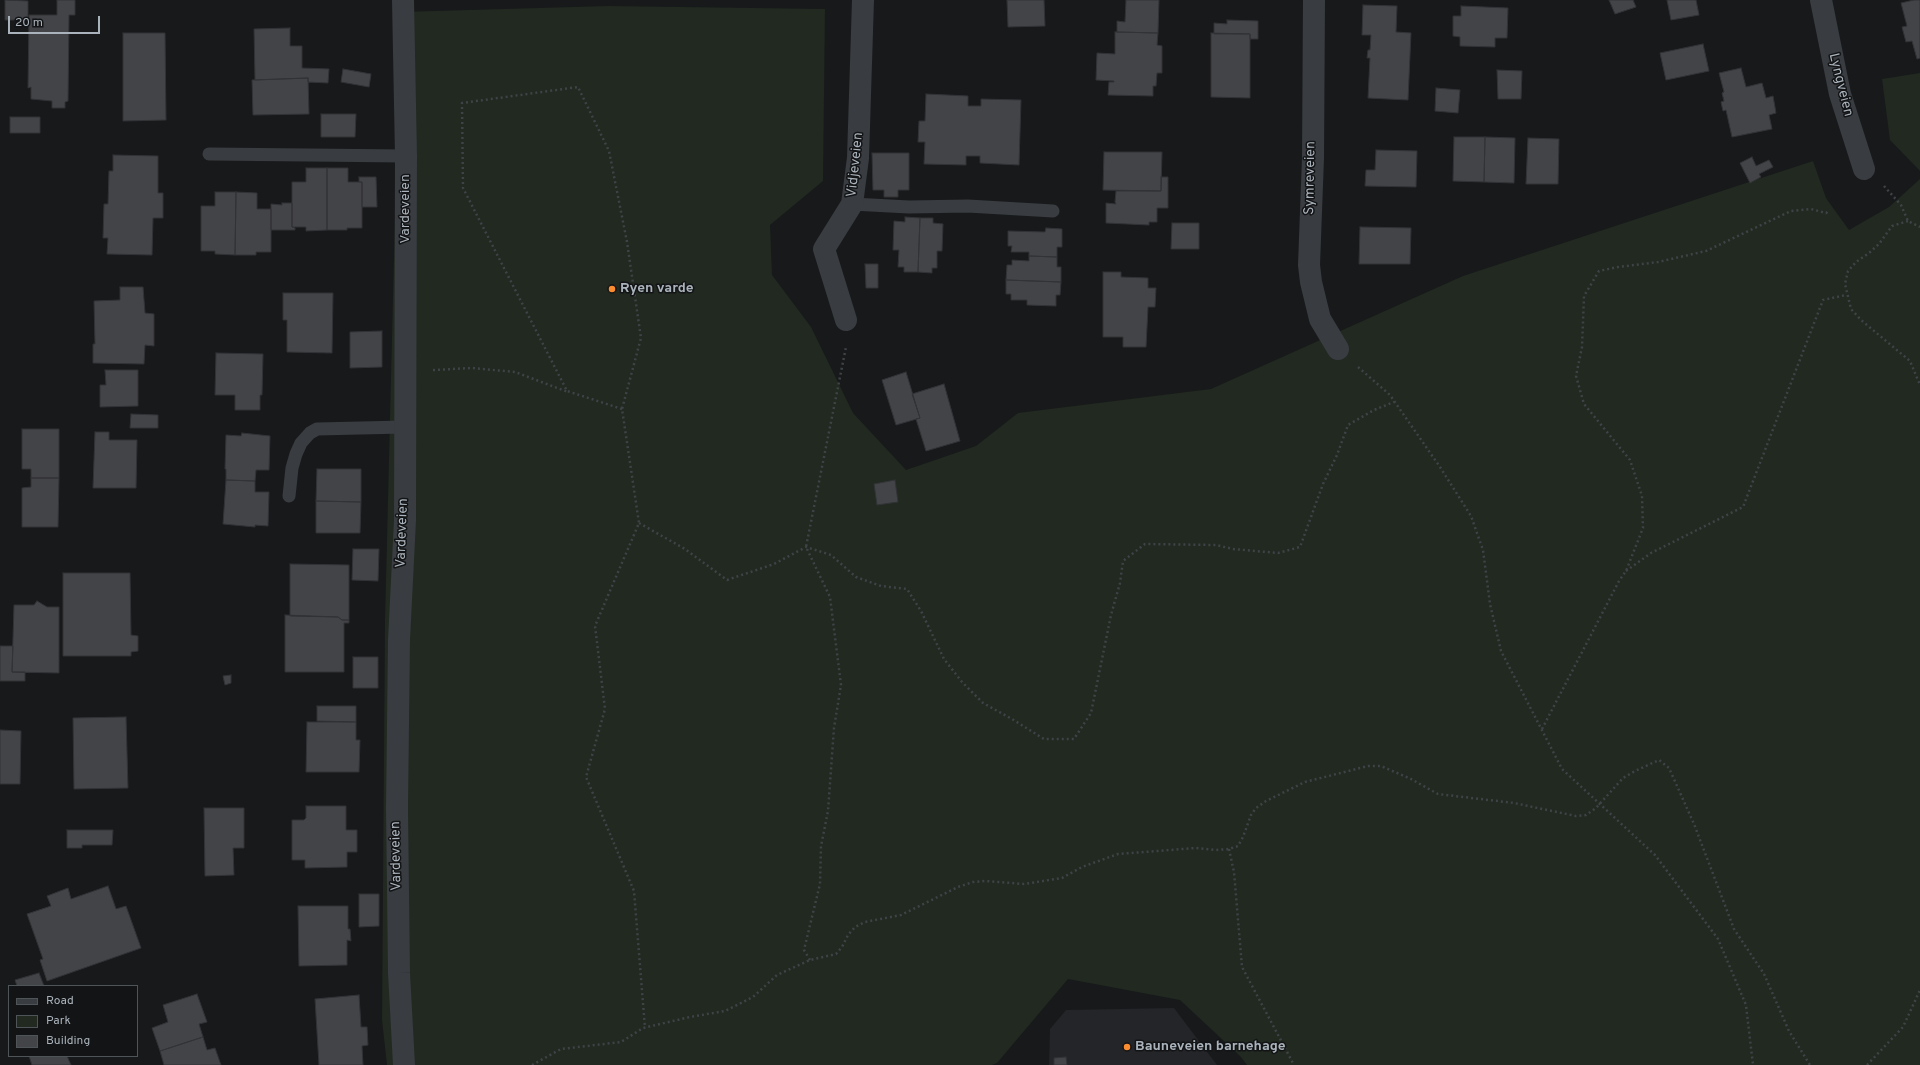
<!DOCTYPE html>
<html>
<head>
<meta charset="utf-8">
<style>
  body { margin:0 }
  #map { position:relative; width:1920px; height:1065px; overflow:hidden; background:#18191b; font-family:Overpass,sans-serif }
  canvas { display:block }
  .legend { position:absolute; left:8px; top:985px; width:130px; height:72px; box-sizing:border-box; background:#131416; border:1px solid #4f5458; margin:0; padding:5px 7px; list-style:none; font-size:12px; color:#aab3bb }
  .legend li { display:flex; align-items:center; gap:8px; height:20px }
  .legend b { width:20px; border:1px solid #4f5458 }
  .scale { position:absolute; left:8px; top:16px; width:92px; height:18px; box-sizing:border-box; border:2px solid #aab3bb; border-top:0; padding-left:5px; font-size:12px; line-height:14px; white-space:nowrap; color:#aab3bb; -webkit-text-stroke:3px #131416; paint-order:stroke }
</style>
</head>
<body>
<div id="map">
<canvas width="1920" height="1065"></canvas>
<ul class="legend">
<li><b style="height:5px;background:#393c40"></b>Road</li>
<li><b style="height:11px;background:#212920"></b>Park</li>
<li><b style="height:11px;background:#424448"></b>Building</li>
</ul>
<div class="scale">20 m</div>
</div>
<script>
const ctx = document.querySelector('canvas').getContext('2d');
ctx.lineJoin = 'round';
function fill(path, color) { ctx.fillStyle = color; ctx.fill(path, 'evenodd'); }
const poly = rows => new Path2D(rows.map(r => 'M' + r).join(''));
function trace(path, color, width, dash) { ctx.strokeStyle = color; ctx.lineWidth = width; ctx.lineCap = dash ? 'butt' : 'round'; ctx.setLineDash(dash || []); ctx.stroke(path); }
function write(font, color, halo, rows, align = 'center') {
  ctx.font = font + ' Overpass,sans-serif'; ctx.lineWidth = 3; ctx.setLineDash([]); ctx.textBaseline = 'middle'; ctx.strokeStyle = halo; ctx.fillStyle = color; for (const [text, x, y, turn = 0] of rows) {
    ctx.save(); ctx.translate(x, y); ctx.rotate((+turn || 0) * Math.PI / 180); ctx.textAlign = isNaN(turn) ? turn : align; if (halo) ctx.strokeText(text, 0, 0); ctx.fillText(text, 0, 0); ctx.restore();
  }
}
const built = poly([
  [1174,1008,1217,1065,1049,1065,1050,1029,1066,1010]
]);
const green = poly([
  [608,6,825,9,823,181,770,225,772,275,811,327,853,413,906,470,976,446,1018,413,1211,389,1463,276,1813,161,1826,198,1849,230,1889,207,1920,179,1920,1065,1247,1065,1240,1056,1180,1000,1068,979,997,1063,992,1065,387,1065,382,1020,385,621,400,12],
  [1920,73,1920,171,1890,140,1882,79]
]);
const building = poly([
  [5,0,28,1,28,20,5,20,5,0],
  [57,0,75,0,75,15,69,15,68,101,65,102,65,108,52,108,52,101,31,99,31,87,28,88,29,15,57,15,57,0],
  [1007,0,1044,0,1045,26,1008,27,1007,0],
  [1126,0,1159,0,1158,33,1117,32,1117,21,1125,22,1126,0],
  [1609,0,1633,0,1636,7,1615,14,1609,0],
  [1667,0,1696,0,1699,15,1671,20,1667,0],
  [1914,0,1920,0,1920,58,1917,59,1912,41,1906,42,1902,27,1907,26,1901,3,1914,0],
  [1363,5,1397,6,1396,32,1411,33,1408,100,1368,98,1370,58,1367,58,1368,50,1370,50,1371,35,1362,35,1363,5],
  [1461,6,1508,8,1507,38,1495,38,1495,47,1460,46,1460,37,1453,36,1453,16,1461,16,1461,6],
  [1227,20,1258,21,1258,39,1250,39,1250,34,1214,34,1214,23,1227,24,1227,20],
  [290,28,290,46,302,46,302,68,329,69,328,83,308,82,308,78,255,80,254,29,290,28],
  [1115,32,1158,33,1157,45,1162,46,1162,73,1157,73,1156,86,1153,86,1153,96,1108,95,1109,82,1114,82,1114,81,1096,80,1097,53,1115,54,1115,32],
  [123,33,165,33,166,120,123,121,123,33],
  [1211,33,1250,34,1250,98,1211,97,1211,33],
  [1703,44,1709,71,1666,80,1660,53,1703,44],
  [1741,68,1746,87,1762,83,1766,98,1773,96,1776,113,1769,115,1772,129,1732,137,1726,110,1723,111,1721,102,1724,101,1722,93,1724,92,1719,73,1741,68],
  [343,69,371,74,369,87,341,82,343,69],
  [1497,70,1522,71,1521,99,1498,99,1497,70],
  [308,78,309,114,253,115,252,80,308,78],
  [1436,88,1460,90,1458,113,1435,111,1436,88],
  [926,94,968,96,968,106,981,106,981,99,1021,100,1019,165,980,163,980,156,966,156,966,165,924,164,925,142,918,142,919,121,925,121,926,94],
  [321,114,356,114,355,137,321,137,321,114],
  [10,117,40,117,40,133,10,133,10,117],
  [1454,137,1485,137,1484,182,1453,181,1454,137],
  [1485,137,1515,138,1514,183,1484,182,1485,137],
  [1528,138,1559,139,1558,184,1526,184,1528,138],
  [1376,150,1417,151,1416,187,1365,186,1366,170,1375,170,1376,150],
  [1104,152,1162,152,1161,191,1103,190,1104,152],
  [872,153,909,153,909,190,898,190,898,197,884,197,884,190,873,190,872,153],
  [113,155,158,156,158,193,163,193,163,218,153,218,152,255,107,254,108,238,103,238,104,204,108,204,109,171,113,171,113,155],
  [1752,157,1756,166,1769,160,1773,167,1759,174,1761,177,1750,183,1740,163,1752,157],
  [306,168,327,168,327,230,306,231,306,227,292,227,292,182,306,182,306,168],
  [327,168,348,168,348,182,362,182,362,228,347,228,347,230,327,230,327,168],
  [359,177,376,177,377,207,362,207,362,182,359,182,359,177],
  [1161,177,1168,177,1168,208,1157,208,1157,222,1149,222,1149,225,1106,223,1106,203,1116,204,1115,202,1116,191,1161,191,1161,177],
  [215,192,236,192,235,255,215,254,215,251,201,251,201,206,215,206,215,192],
  [236,192,257,193,257,209,271,209,271,252,256,252,256,255,235,255,236,192],
  [282,203,292,203,292,227,295,228,295,230,271,230,271,204,282,205,282,203],
  [905,217,920,218,918,272,904,272,904,267,898,267,899,250,893,250,894,221,905,222,905,217],
  [920,218,933,218,933,223,943,224,942,251,937,251,937,268,932,268,932,273,918,272,920,218],
  [1172,223,1199,223,1199,249,1171,249,1172,223],
  [1360,227,1411,228,1410,264,1359,264,1360,227],
  [1046,228,1062,229,1062,247,1057,247,1057,257,1029,256,1029,252,1011,252,1012,246,1008,246,1008,231,1045,232,1046,228],
  [1029,256,1057,257,1057,267,1061,267,1061,282,1006,280,1007,265,1012,265,1012,260,1029,261,1029,256],
  [865,264,878,264,878,288,866,288,865,264],
  [1103,272,1121,272,1121,277,1148,278,1148,288,1156,288,1155,307,1148,307,1146,347,1123,347,1123,337,1103,337,1103,272],
  [1006,280,1061,282,1060,295,1056,295,1056,306,1027,305,1027,300,1011,300,1011,294,1006,294,1006,280],
  [120,287,143,287,145,313,154,314,154,346,145,345,144,364,93,363,93,344,95,344,94,301,120,300,120,287],
  [283,293,333,293,332,353,287,352,287,320,283,320,283,293],
  [382,331,382,367,350,368,350,332,382,331],
  [216,353,263,354,262,395,260,395,260,410,235,410,235,395,215,395,216,353],
  [105,370,138,370,138,406,100,407,100,385,106,385,105,370],
  [906,372,920,418,896,425,882,380,906,372],
  [944,384,960,441,926,451,916,419,920,418,912,394,944,384],
  [131,414,158,415,158,428,130,428,131,414],
  [22,429,59,429,59,478,31,478,31,469,22,469,22,429],
  [95,432,109,432,109,440,137,440,136,488,93,488,95,432],
  [242,433,270,436,269,470,256,470,255,481,226,480,226,469,225,469,226,435,241,436,242,433],
  [317,469,361,469,361,502,316,501,317,469],
  [31,478,59,478,58,527,22,527,22,488,31,487,31,478],
  [226,480,255,481,255,492,269,492,268,526,255,525,255,527,223,524,226,480],
  [895,480,898,502,877,505,874,484,895,480],
  [316,501,361,502,360,533,316,533,316,501],
  [353,549,379,549,378,581,352,580,353,549],
  [290,564,349,565,349,620,342,620,338,617,290,616,290,564],
  [63,573,130,573,131,635,138,636,138,651,131,652,131,656,63,656,63,573],
  [37,601,47,607,59,607,59,673,12,672,14,605,34,605,37,601],
  [285,615,338,617,342,620,349,620,349,623,344,623,344,672,285,672,285,615],
  [0,646,13,646,12,672,25,672,25,681,0,681,0,646],
  [353,657,378,657,378,688,353,688,353,657],
  [231,675,231,683,225,685,223,676,231,675],
  [317,706,356,706,356,722,317,721,317,706],
  [126,717,128,788,74,789,73,718,126,717],
  [307,722,356,722,356,740,360,740,359,772,306,772,307,722],
  [0,730,21,731,20,784,0,784,0,730],
  [306,806,346,806,346,830,357,830,357,852,347,852,347,867,305,868,305,860,292,860,292,820,304,820,306,818,306,806],
  [204,808,244,808,244,848,233,848,234,875,205,876,204,808],
  [67,830,113,830,112,845,82,845,82,848,67,848,67,830],
  [108,886,116,909,126,906,141,948,47,981,40,960,43,959,27,914,51,906,47,896,68,888,71,899,108,886],
  [359,894,379,894,379,926,359,927,359,894],
  [298,906,348,906,348,929,350,929,351,941,347,940,347,965,299,966,298,906],
  [39,973,44,986,17,986,15,980,39,973],
  [197,994,207,1022,199,1024,203,1037,160,1051,152,1028,168,1022,163,1005,197,994],
  [359,995,361,1027,367,1027,368,1045,362,1046,363,1065,319,1065,315,999,359,995],
  [203,1037,207,1050,215,1048,221,1065,164,1065,160,1051,203,1037],
  [29,1056,67,1056,71,1065,32,1065,29,1056],
  [1066,1057,1067,1065,1054,1065,1054,1058,1066,1057]
]);
const path = poly([
  [1884,186,1901,205,1908,221,1920,227],
  [1908,221,1892,226,1879,244,1869,253,1856,262,1848,271,1845,284,1851,309,1861,320,1910,361,1920,385],
  [1358,367,1390,395,1440,467,1471,516,1483,550,1490,604,1501,651,1562,769,1655,855,1718,939,1746,1005,1753,1065],
  [433,370,472,368,515,372,568,392],
  [622,409,567,391,463,188,462,103,578,87,609,151,627,242,641,338,622,409,639,523,595,626,605,709,586,777,634,891,645,1028],
  [639,523,685,549,727,580,774,564,806,547,831,555,856,577,881,586,907,589,921,611,944,659,962,682,983,703,1012,719,1044,739,1074,739,1091,713,1111,615,1120,583,1123,561,1145,544,1216,545,1233,549,1278,553,1300,547,1323,484,1337,455,1348,425,1374,410,1394,402],
  [1626,571,1651,553,1743,507,1823,300,1846,295],
  [1542,729,1619,581,1626,571,1643,528,1642,496,1630,460,1584,404,1576,376,1582,347,1584,296,1599,271,1618,267,1658,262,1706,251,1791,211,1811,209,1826,213,1829,211],
  [1229,849,1234,872,1242,967,1294,1065],
  [810,960,804,950,820,884,821,846,828,811,834,728,841,685,830,597,806,547,846,347],
  [532,1065,561,1049,621,1042,643,1028,690,1017,725,1011,753,997,777,975,810,960,836,954,842,947,848,935,855,927,865,922,901,915,958,887,973,882,985,881,1024,884,1062,878,1082,867,1118,854,1196,848,1216,850,1229,849,1238,846,1243,837,1251,815,1256,808,1266,801,1305,782,1368,766,1381,766,1411,779,1438,794,1514,803,1576,816,1586,815,1596,808,1623,778,1635,771,1659,760,1669,768,1694,824,1734,929,1764,974,1789,1031,1810,1065],
  [1867,1065,1903,1027,1920,990]
]);
const service = poly([
  [209,154,406,156],
  [852,204,909,207,968,206,1053,211],
  [289,496,292,468,296,454,301,443,310,433,317,429,404,427]
]);
const minor = poly([
  [403,0,406,156,405,520,399,640,397,808,399,973,404,1065],
  [1314,0,1313,158,1309,265,1311,282,1320,319,1338,349],
  [1821,0,1840,94,1864,169],
  [846,320,824,249,852,204,858,158,863,0]
]);
const markers = [
  [612,289,4,"#fb8c30"],
  [1127,1047,4,"#fb8c30"]
];
const streetNames = [
  ["Lyngveien",1840,85,76],
  ["Vidjeveien",856,165,-84],
  ["Symreveien",1311,178,-89],
  ["Vardeveien",406,209,-90],
  ["Vardeveien",403,533,-88],
  ["Vardeveien",397,856,-91]
];
const poiNames = [
  ["Ryen varde",620,289],
  ["Bauneveien barnehage",1135,1047]
];
fill(built, '#242528');
fill(green, '#212920');
fill(building, '#424448');
trace(building, '#323337', 1);
trace(path, '#3f4347', 2.5, [2, 3]);
trace(service, '#393c40', 13);
trace(minor, '#393c40', 22);
for (const [x, y, r, color] of markers) { const dot = new Path2D(); dot.arc(x, y, r, 0, 2 * Math.PI); ctx.fillStyle = color; ctx.fill(dot); trace(dot, '#131416', 1.5); }
write('14px', '#aab3bb', '#131416', streetNames);
write('bold 14px', '#aab3bb', '#131416', poiNames, 'left');
</script>
</body>
</html>
